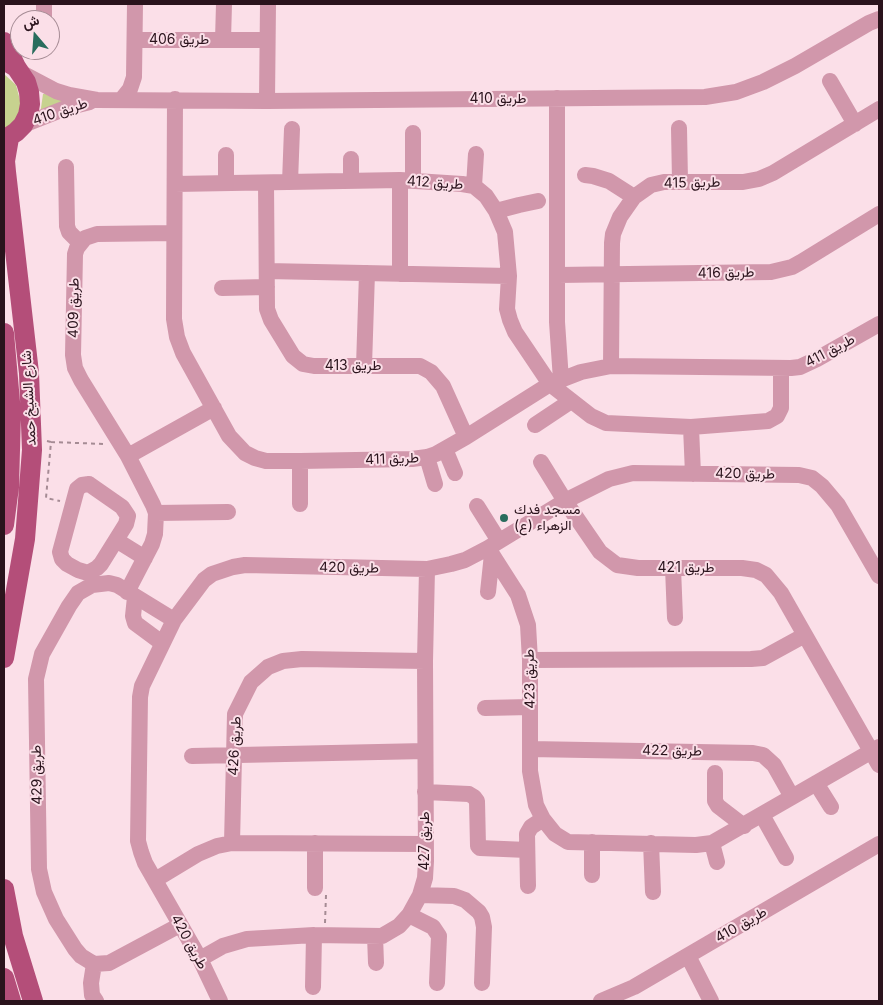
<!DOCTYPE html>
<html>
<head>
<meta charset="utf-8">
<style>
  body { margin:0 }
  #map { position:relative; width:883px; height:1005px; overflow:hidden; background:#fbdfe8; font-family:Inter,Vazirmatn,sans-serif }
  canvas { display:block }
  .frame { position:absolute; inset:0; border:5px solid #2a131c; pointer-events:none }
  .north { position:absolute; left:10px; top:10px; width:50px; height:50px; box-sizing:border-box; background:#fbdfe8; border:1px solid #a78d96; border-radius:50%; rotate:342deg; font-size:14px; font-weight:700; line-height:20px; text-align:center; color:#2a131c }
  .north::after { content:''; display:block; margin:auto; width:18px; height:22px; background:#296c5d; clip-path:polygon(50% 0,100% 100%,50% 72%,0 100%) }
</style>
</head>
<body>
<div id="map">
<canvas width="883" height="1005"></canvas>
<div class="frame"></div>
<div class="north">ش</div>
</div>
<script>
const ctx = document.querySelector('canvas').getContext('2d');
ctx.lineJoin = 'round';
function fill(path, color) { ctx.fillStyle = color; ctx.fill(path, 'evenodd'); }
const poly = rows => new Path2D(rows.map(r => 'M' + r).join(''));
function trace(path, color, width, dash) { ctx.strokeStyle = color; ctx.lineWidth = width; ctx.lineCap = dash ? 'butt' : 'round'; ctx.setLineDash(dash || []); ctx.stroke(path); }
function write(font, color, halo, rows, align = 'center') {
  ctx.font = font + ' Inter,Vazirmatn,sans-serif'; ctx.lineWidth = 4; ctx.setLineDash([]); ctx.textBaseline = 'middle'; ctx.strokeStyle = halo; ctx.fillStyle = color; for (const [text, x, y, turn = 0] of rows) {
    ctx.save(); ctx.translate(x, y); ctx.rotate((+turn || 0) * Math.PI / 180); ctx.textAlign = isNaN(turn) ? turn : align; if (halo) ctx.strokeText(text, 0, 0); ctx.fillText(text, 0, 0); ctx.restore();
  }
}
const green = poly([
  [4,74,16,85,21,104,18,117,4,131],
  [43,94,46,94,70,102,40,115]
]);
const path = poly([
  [47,441,51,442,46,498,60,501],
  [51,442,104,444],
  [325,923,326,895]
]);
const minor = poly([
  [44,20,44,4],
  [135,40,267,40],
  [223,40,224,4],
  [20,72,56,91,69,95,97,100,267,101,705,97,736,92,763,82,795,66,869,23,879,19],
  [830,81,855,124],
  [557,98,557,322,561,380],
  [122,99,130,89,134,77,135,4],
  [175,99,174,319,177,337,183,353,229,436,245,453,255,458,266,461,300,461,412,459,427,457,436,454,466,437,550,384,581,372,611,366,791,368,800,367,817,359,879,324],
  [267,101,268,4],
  [23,125,66,108,90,102],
  [679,128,680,181],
  [66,167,67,226,69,232,80,243],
  [585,175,593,176,609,181,634,197],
  [351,181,351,159],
  [413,181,413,133],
  [290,182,292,129],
  [226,183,226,155],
  [266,183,267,309,271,320,293,356,303,364,314,366,420,366,431,372,443,386,466,437],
  [175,184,400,180,462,184,474,186,486,196,496,211,505,232,509,276,507,309,510,320,515,332,550,384,591,416,606,423,691,427,768,421,777,416,781,408,781,369],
  [474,186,476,154],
  [496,211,519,205,538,201],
  [267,271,509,276],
  [400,274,400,180],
  [558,275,771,272,792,267,801,262,879,214],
  [222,288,267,287],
  [364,366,367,273],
  [611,366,612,243,613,234,620,217,634,197,651,185,664,182,743,182,759,179,773,173,879,109],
  [535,425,571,401],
  [691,427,693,474],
  [445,449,455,473],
  [128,456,214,408],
  [427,457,435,484],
  [541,462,565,501,600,552,617,565,638,568,742,568,756,570,766,575,781,593,879,765],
  [89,484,122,507,128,516,126,524,101,564,97,568,88,573,78,570,67,564,62,559,60,552,77,489,82,485,89,484],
  [300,504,300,461],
  [477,506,499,541],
  [156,513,228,512],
  [116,540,145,558],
  [488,548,518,595,528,625,530,660,530,771,536,805,543,819,555,834,568,842,696,845,712,843,879,747],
  [673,568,675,618],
  [127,592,152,544,155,534,156,513,153,505,128,456,81,380,75,368,73,355,75,254,77,248,85,238,97,234,174,233],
  [488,592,492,554],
  [135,597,133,616,135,623,162,643],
  [174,620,117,585,109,583,92,585,78,593,69,606,42,654,36,679,39,869,44,892,56,919,75,949,81,956,94,964,109,963,180,925],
  [530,660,751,659,763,658,805,635],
  [485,708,530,707],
  [530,749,753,753,763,755,774,765,792,797],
  [192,756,425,751],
  [715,773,715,801,718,806,744,826],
  [816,783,831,807],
  [425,792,469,794,474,797,477,801,478,846,480,848,527,850],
  [762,815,786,858],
  [592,842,592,875],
  [232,843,235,714,251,682,268,667,283,661,302,659,425,661],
  [651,843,653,892],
  [712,843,717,862],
  [155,880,198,854,217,846,232,843,426,844],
  [528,886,527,834,531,827,543,819],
  [315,888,315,843],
  [420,895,454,896,465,900,479,912,482,917,484,927,482,983],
  [409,915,433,927,439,936,437,983],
  [375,936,376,963],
  [688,956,711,1001],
  [200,959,223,946,247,939,314,935,382,936,399,926,409,915,420,895,425,878,426,861,425,661,427,569],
  [94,964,91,983,92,995,96,1001],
  [313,987,314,935],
  [220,1001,200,959,145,863,141,852,138,841,140,697,142,686,174,620,204,580,212,574,233,567,245,565,427,569,451,564,465,560,488,548,565,501,609,479,633,473,799,475,812,478,822,486,838,505,879,576],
  [601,1001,634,987,879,844]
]);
const major = poly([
  [4,42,16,67],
  [4,60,16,67,26,82,29,92,30,104,28,115,23,125,16,132,4,140],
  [4,333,11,413,9,487,4,525],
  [4,658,25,539,32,450,29,373,6,172,5,161,9,138],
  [4,889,13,936,33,1001],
  [4,978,11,1001]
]);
const markers = [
  [504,518,5,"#296c5d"]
];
const streetNames = [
  ["طريق 406",179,40],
  ["طريق 410",498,99],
  ["طريق 410",60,112,-19],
  ["طريق 412",435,183,4],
  ["طريق 415",692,183,-1],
  ["طريق 416",726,273,-1],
  ["طريق 409",74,308,-89],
  ["طريق 411",830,351,-28],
  ["طريق 413",353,366],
  ["شارع الشيخ حمد",29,398,-93],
  ["طريق 411",392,459,-2],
  ["طريق 420",745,474,1],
  ["طريق 420",349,568,1],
  ["طريق 421",686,568],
  ["طريق 423",530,679,-91],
  ["طريق 426",235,746,-87],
  ["طريق 422",672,751,1],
  ["طريق 429",37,775,-91],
  ["طريق 427",425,841,-90],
  ["طريق 410",741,925,-30],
  ["طريق 420",189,942,61]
];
const poiNames = [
  ["مسجد فدك",514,510],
  ["الزهراء (ع)",514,526]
];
fill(green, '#c7d28f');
trace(path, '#a58b94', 2, [4, 4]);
trace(minor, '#d197ab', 16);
trace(major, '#b44e79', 20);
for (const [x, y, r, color] of markers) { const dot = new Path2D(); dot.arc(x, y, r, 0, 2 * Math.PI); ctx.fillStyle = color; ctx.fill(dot); trace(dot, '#fbdfe8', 2); }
write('14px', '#2a131c', '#fbdfe8', streetNames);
write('14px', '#2a131c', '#fbdfe8', poiNames, 'left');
</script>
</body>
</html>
